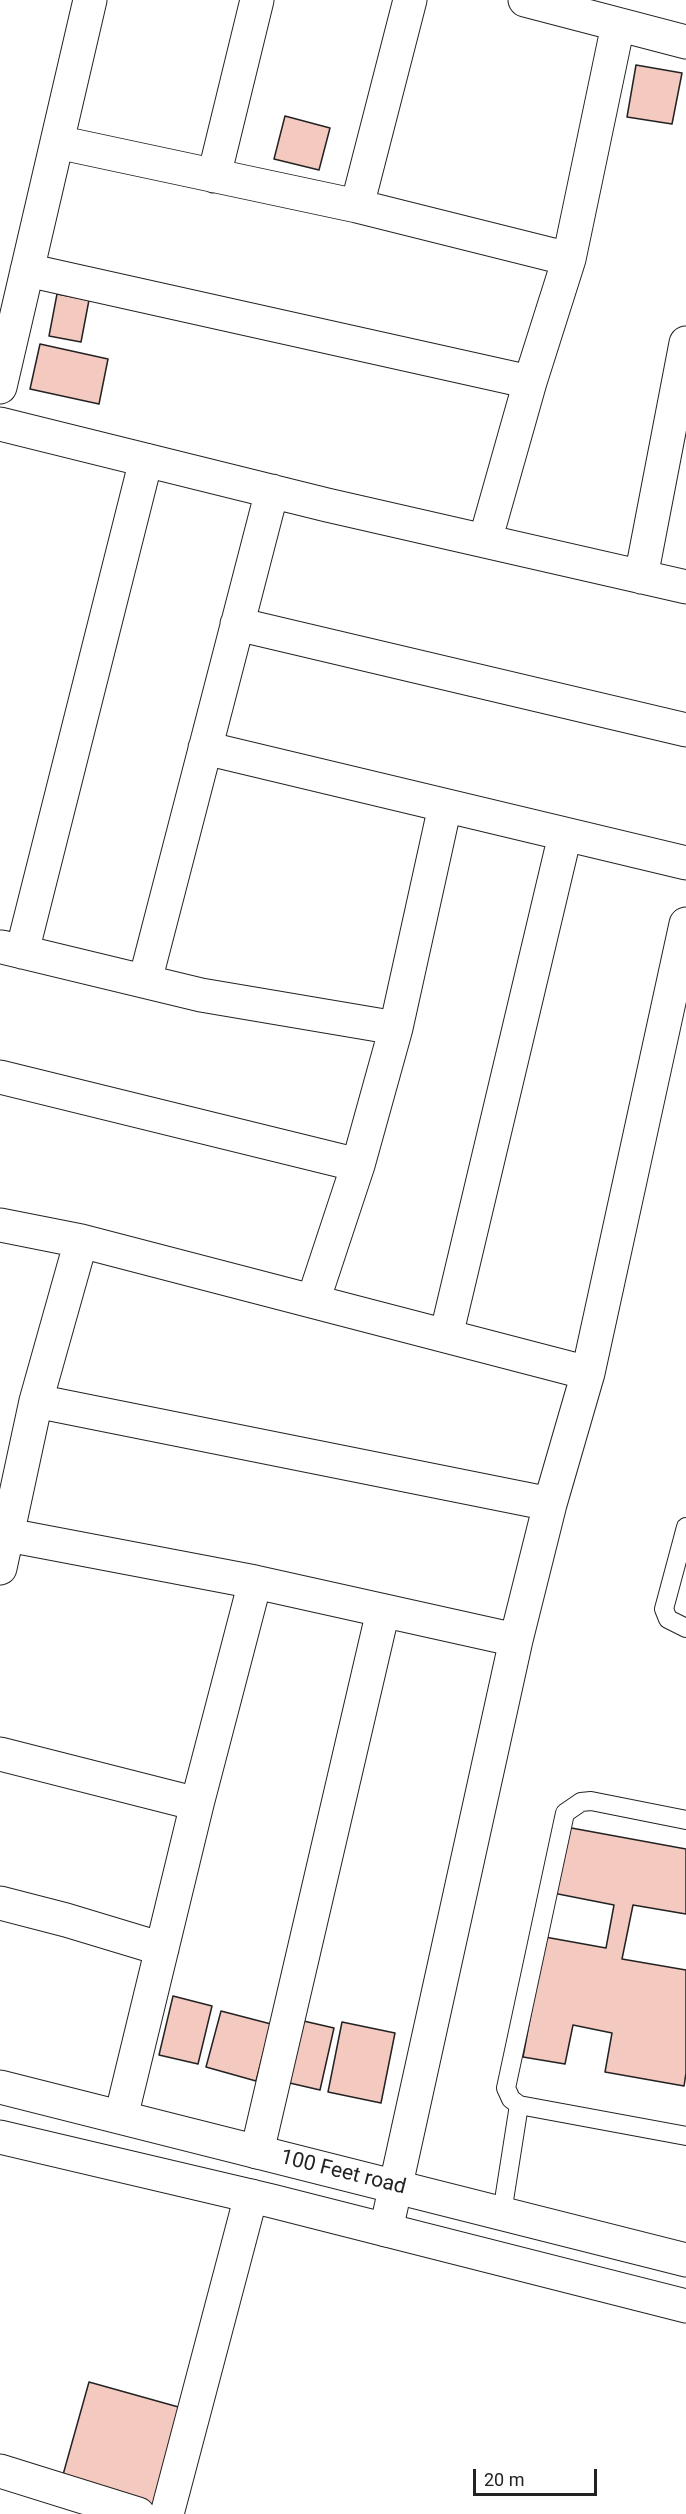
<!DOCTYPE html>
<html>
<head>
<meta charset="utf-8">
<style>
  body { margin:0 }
  #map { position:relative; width:686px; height:2514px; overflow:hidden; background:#fff; font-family:Roboto,sans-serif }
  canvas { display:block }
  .scale { position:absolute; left:473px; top:2469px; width:124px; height:27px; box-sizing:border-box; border:3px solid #222; border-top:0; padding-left:8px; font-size:18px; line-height:21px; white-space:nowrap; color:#222; -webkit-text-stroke:4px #fff; paint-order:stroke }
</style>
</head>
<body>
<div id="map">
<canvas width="686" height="2514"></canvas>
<div class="scale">20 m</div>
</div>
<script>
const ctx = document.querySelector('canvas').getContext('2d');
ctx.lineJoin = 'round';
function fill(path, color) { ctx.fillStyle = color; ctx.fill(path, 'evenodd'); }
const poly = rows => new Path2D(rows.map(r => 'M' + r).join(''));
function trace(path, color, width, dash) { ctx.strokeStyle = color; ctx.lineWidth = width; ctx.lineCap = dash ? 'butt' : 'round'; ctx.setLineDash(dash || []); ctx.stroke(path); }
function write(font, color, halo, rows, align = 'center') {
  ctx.font = font + ' Roboto,sans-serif'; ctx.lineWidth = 4.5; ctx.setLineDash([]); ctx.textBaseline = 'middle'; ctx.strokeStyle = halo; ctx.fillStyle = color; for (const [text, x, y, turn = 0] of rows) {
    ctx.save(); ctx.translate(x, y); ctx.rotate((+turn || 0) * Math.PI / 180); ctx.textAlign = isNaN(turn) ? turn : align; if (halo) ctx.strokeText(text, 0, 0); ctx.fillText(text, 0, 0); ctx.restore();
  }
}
const building = poly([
  [636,65,682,73,672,124,627,117,636,65],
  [285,116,330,128,319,170,274,159,285,116],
  [57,294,89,300,81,342,49,336,57,294],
  [40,344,108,359,99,404,30,389,40,344],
  [566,1827,686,1849,686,1914,633,1905,622,1959,686,1970,686,2073,684,2086,605,2072,612,2033,573,2025,565,2064,523,2057,545,1937,606,1948,614,1905,553,1893,566,1827],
  [173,1996,212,2006,198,2064,159,2055,173,1996],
  [221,2011,271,2024,256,2081,206,2067,221,2011],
  [295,2019,334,2028,320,2090,281,2081,295,2019],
  [342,2022,395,2033,381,2103,328,2092,342,2022],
  [89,2382,182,2408,152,2514,59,2489,89,2382]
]);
const service = poly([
  [686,1527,664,1609,668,1619,686,1628],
  [686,1820,591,1801,581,1802,565,1813,506,2088,511,2099,519,2105,686,2136],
  [502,2213,519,2105]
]);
const minor = poly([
  [525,0,686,42],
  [57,142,357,206,569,259],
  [214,176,257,0],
  [357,206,410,0],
  [27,270,530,382],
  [0,387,90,0],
  [0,424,327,505,686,587],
  [485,541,530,382,569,259,618,25],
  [641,577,686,343],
  [237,624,686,730],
  [205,748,686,863],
  [2,947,201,995,396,1028],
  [22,952,146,460],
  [145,981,272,491],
  [0,1077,358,1165],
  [0,1225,81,1241,588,1373],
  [313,1301,358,1165,396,1028,445,806],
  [446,1336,565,835],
  [36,1401,550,1504],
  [8,1535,255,1582,516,1640],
  [0,1568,36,1401,81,1241],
  [0,1754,197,1804,121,2117],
  [197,1804,255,1582],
  [0,1903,66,1920,162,1949],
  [257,2152,383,1611],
  [386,2230,516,1640,550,1504,588,1373,686,924],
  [0,2471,138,2514],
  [167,2514,251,2196]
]);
const tertiary = poly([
  [0,2087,686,2260],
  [0,2137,272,2201,686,2306]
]);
const streetNames = [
  ["100 Feet road",343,2173,14]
];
fill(building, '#f3c9c0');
trace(building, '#222', 1.5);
trace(service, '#222', 20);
trace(minor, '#222', 35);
trace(tertiary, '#222', 35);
trace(service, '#fff', 18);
trace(minor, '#fff', 33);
trace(tertiary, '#fff', 33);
write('21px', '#222', '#fff', streetNames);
</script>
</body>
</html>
